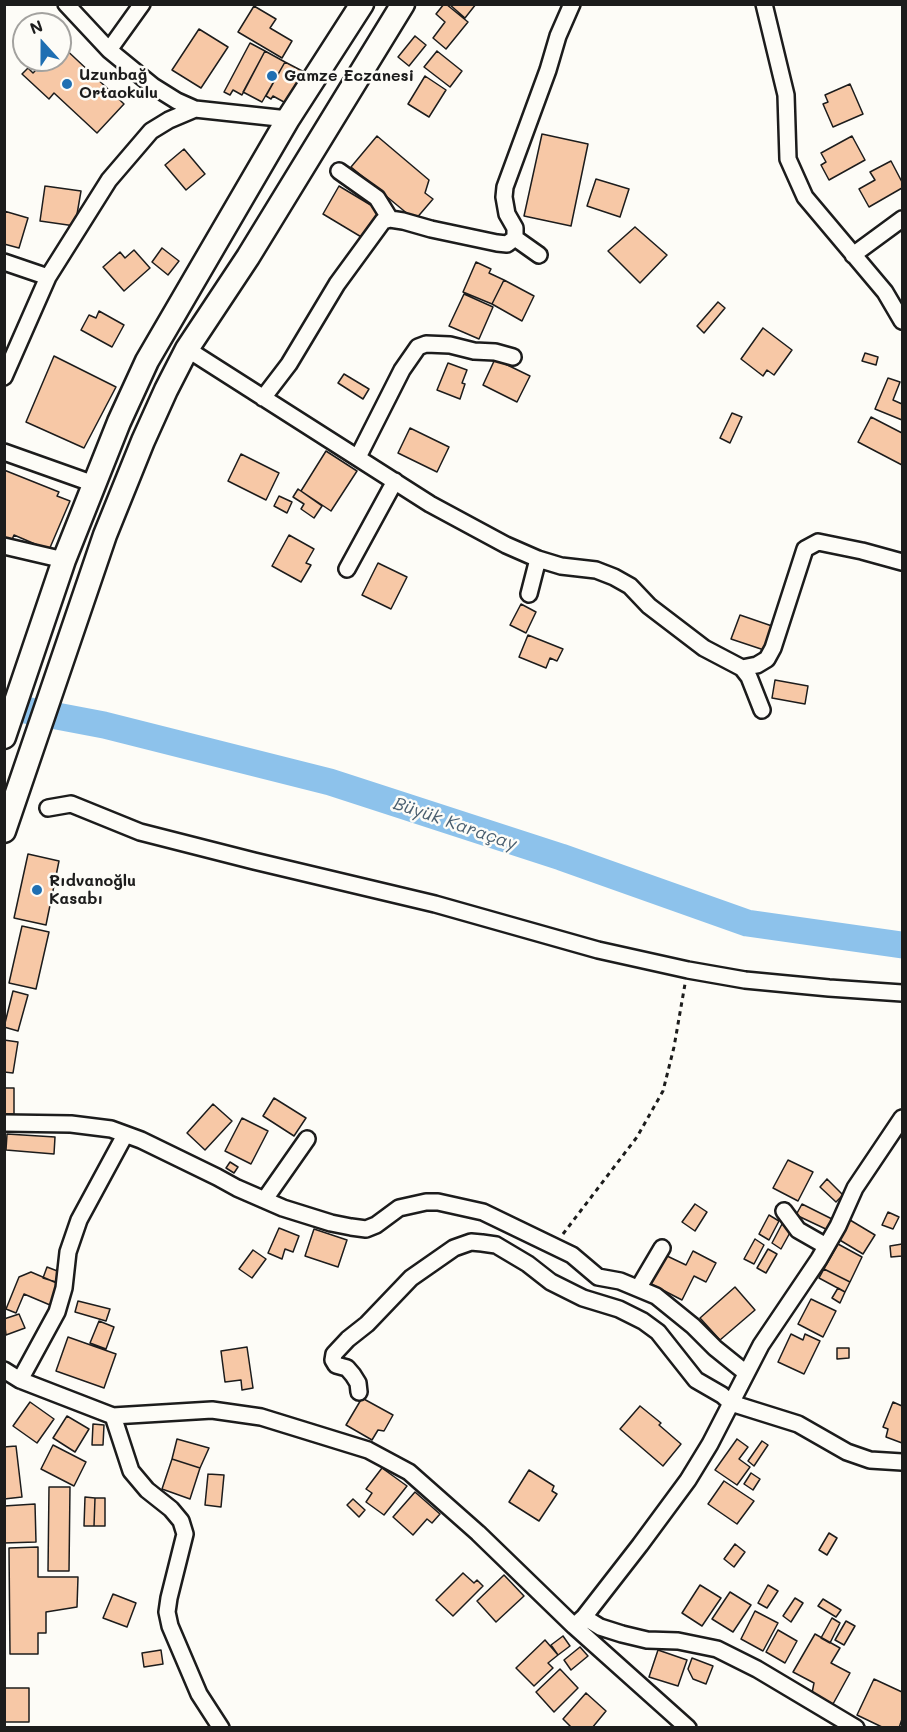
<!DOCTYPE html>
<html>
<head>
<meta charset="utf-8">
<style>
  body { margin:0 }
  #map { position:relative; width:907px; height:1732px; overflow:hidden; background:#fdfcf7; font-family:Mali,sans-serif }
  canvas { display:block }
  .frame { position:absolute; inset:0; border:6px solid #1c1c1c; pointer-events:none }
  .north { position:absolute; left:12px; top:12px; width:60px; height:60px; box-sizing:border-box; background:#fdfcf7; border:2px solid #a3a29f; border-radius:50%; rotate:339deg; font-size:16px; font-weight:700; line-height:24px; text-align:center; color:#1c1c1c }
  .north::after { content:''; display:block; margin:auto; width:21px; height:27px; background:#1f6fb2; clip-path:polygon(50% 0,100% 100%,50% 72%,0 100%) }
</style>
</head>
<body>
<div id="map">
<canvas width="907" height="1732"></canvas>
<div class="frame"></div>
<div class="north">N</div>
</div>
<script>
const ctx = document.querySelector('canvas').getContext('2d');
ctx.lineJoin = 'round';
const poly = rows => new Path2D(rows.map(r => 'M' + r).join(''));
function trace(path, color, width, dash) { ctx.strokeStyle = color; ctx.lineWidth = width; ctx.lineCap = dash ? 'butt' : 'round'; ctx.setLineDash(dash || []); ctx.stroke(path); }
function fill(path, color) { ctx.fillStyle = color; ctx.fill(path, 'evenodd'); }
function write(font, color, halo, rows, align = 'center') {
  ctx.font = font + ' Mali,sans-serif'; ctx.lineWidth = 5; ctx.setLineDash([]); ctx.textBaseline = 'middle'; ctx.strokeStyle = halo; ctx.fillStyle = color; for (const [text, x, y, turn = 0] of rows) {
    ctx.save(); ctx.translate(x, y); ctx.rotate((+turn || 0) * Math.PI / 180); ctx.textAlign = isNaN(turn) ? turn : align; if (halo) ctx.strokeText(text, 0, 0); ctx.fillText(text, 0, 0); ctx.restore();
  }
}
const river = poly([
  [4,706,104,725,330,782,561,857,747,923,902,945]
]);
const building = poly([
  [444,4,446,4,468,22,446,49,433,38,445,22,436,14,444,4],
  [449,4,476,4,465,18,449,4],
  [254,6,276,19,270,28,292,41,282,58,238,32,254,6],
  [199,29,228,47,201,88,172,70,199,29],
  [415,36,426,45,409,66,398,57,415,36],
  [250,43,265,51,242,95,233,90,230,95,224,92,250,43],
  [60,44,124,104,97,133,54,93,49,99,22,74,28,68,33,73,46,60,60,60,60,44],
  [265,51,285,62,262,102,243,92,265,51],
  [437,51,462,71,450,87,424,67,437,51],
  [285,62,308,74,293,107,273,96,271,99,266,96,285,62],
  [425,76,446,90,429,117,408,104,425,76],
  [850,84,863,114,833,127,823,104,828,102,825,95,850,84],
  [542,134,588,144,571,226,524,216,542,134],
  [377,136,429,180,425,193,433,199,415,220,351,167,377,136],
  [852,136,865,160,829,180,821,165,826,162,821,153,852,136],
  [184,149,205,174,186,190,165,165,184,149],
  [891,161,902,182,902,188,869,207,859,189,875,180,870,172,891,161],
  [596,179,629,189,620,217,587,206,596,179],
  [45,186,81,191,75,226,40,221,45,186],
  [339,186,379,210,363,238,323,214,339,186],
  [4,211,28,218,19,248,4,244,4,211],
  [635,227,667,255,640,283,608,251,635,227],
  [162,248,179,261,168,275,152,262,162,248],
  [134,250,150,268,124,291,103,267,120,252,125,258,134,250],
  [476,262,491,269,489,273,504,280,492,304,463,292,476,262],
  [504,280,534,296,522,321,492,304,504,280],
  [464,294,493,307,479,339,449,326,464,294],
  [718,302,725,308,704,333,697,326,718,302],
  [99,311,124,325,112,347,81,330,89,315,96,318,99,311],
  [763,328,792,350,774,375,767,370,763,376,741,359,763,328],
  [865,353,878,357,876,365,862,361,865,353],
  [54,356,116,387,84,448,26,422,54,356],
  [495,359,530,376,517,402,483,385,495,359],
  [448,363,467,370,462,383,465,384,460,399,437,390,448,363],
  [344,374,369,389,363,399,338,383,344,374],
  [888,378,900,382,893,400,902,404,902,420,875,409,888,378],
  [732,413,742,417,730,443,720,438,732,413],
  [871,417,902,433,902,465,858,442,871,417],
  [410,428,449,447,437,472,398,453,410,428],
  [326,451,357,471,331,511,301,491,326,451],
  [241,454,279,473,266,500,228,481,241,454],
  [4,470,59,492,57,496,70,501,49,550,14,535,11,542,4,539,4,470],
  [298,489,322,506,314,518,301,509,304,504,293,497,298,489],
  [279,496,292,502,287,513,274,506,279,496],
  [289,535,314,549,306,563,311,565,301,582,272,566,289,535],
  [378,563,407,577,391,609,362,595,378,563],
  [521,604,536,612,526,633,510,625,521,604],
  [740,615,772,626,764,650,731,639,740,615],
  [528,635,563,649,557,661,550,658,546,668,519,657,528,635],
  [775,680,808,686,805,704,772,698,775,680],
  [28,854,59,861,46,925,14,918,28,854],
  [22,926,49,932,36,989,9,983,22,926],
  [13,991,28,995,18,1031,4,1027,13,991],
  [4,1040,18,1042,13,1073,4,1072,4,1040],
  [4,1088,14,1088,14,1114,4,1114,4,1088],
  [274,1098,306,1118,294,1136,263,1116,274,1098],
  [213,1104,232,1121,205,1150,187,1133,213,1104],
  [242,1118,268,1131,251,1164,225,1151,242,1118],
  [7,1134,55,1137,54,1154,6,1150,7,1134],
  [788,1160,813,1172,798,1201,773,1188,788,1160],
  [230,1162,238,1167,234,1173,226,1168,230,1162],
  [827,1179,843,1195,836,1202,820,1187,827,1179],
  [695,1204,707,1212,695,1231,682,1222,695,1204],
  [802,1204,836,1221,830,1231,796,1215,802,1204],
  [888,1212,899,1217,893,1229,882,1225,888,1212],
  [769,1215,779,1221,769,1240,759,1234,769,1215],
  [850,1220,875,1235,863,1254,838,1239,850,1220],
  [782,1224,792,1229,781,1249,772,1243,782,1224],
  [279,1228,299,1236,293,1252,285,1249,282,1259,268,1253,279,1228],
  [314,1229,347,1240,338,1267,305,1256,314,1229],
  [755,1239,764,1245,754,1264,744,1259,755,1239],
  [838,1244,862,1257,850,1282,824,1269,838,1244],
  [902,1244,902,1256,891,1257,890,1246,902,1244],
  [768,1249,777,1254,766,1273,757,1268,768,1249],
  [253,1250,266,1259,252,1278,239,1269,253,1250],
  [693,1251,716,1263,706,1282,694,1276,682,1300,651,1284,665,1255,686,1265,693,1251],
  [47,1267,60,1272,56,1282,43,1278,47,1267],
  [824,1269,850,1282,845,1292,819,1278,824,1269],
  [31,1272,59,1284,50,1305,24,1294,16,1313,6,1309,19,1277,31,1272],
  [735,1287,755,1310,720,1340,700,1318,735,1287],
  [838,1288,845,1292,840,1303,832,1298,838,1288],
  [811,1299,836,1311,823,1337,798,1324,811,1299],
  [78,1301,110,1309,106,1321,75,1312,78,1301],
  [19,1314,25,1328,6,1335,4,1319,19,1314],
  [99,1321,114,1327,106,1349,90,1343,99,1321],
  [791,1334,803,1340,805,1334,820,1341,804,1374,778,1362,791,1334],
  [68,1337,116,1354,104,1388,56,1371,68,1337],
  [247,1347,253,1388,242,1390,241,1380,225,1382,221,1351,247,1347],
  [837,1348,849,1348,849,1358,837,1359,837,1348],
  [362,1398,393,1415,384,1431,378,1430,372,1440,346,1425,362,1398],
  [30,1402,54,1419,37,1443,13,1426,30,1402],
  [893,1402,902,1406,902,1443,886,1437,888,1429,883,1427,893,1402],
  [640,1406,661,1423,659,1425,681,1444,663,1466,620,1429,640,1406],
  [67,1416,89,1429,75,1452,53,1438,67,1416],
  [93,1424,104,1425,103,1445,92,1445,93,1424],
  [177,1439,209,1448,200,1468,172,1459,177,1439],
  [737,1439,748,1447,739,1459,750,1467,737,1485,715,1470,737,1439],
  [762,1441,768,1445,754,1466,748,1461,762,1441],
  [53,1445,86,1462,74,1486,41,1469,53,1445],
  [16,1446,22,1497,4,1499,4,1447,16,1446],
  [172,1459,200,1468,190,1499,162,1489,172,1459],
  [382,1468,407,1486,384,1515,366,1502,372,1493,366,1489,382,1468],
  [529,1470,554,1486,552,1491,557,1494,539,1521,509,1502,529,1470],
  [751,1473,760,1479,753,1490,744,1484,751,1473],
  [208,1474,224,1475,221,1507,205,1505,208,1474],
  [724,1481,754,1501,737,1524,708,1504,724,1481],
  [49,1487,70,1487,69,1571,48,1571,49,1487],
  [415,1492,440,1514,432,1523,427,1519,413,1535,393,1517,415,1492],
  [85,1497,95,1498,94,1526,84,1526,85,1497],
  [95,1498,105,1498,105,1526,94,1526,95,1498],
  [353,1499,365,1510,359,1517,347,1505,353,1499],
  [35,1504,36,1542,4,1543,4,1506,35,1504],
  [829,1533,837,1538,827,1555,819,1550,829,1533],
  [735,1544,745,1552,734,1567,724,1559,735,1544],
  [38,1547,38,1577,78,1577,77,1607,46,1612,46,1633,38,1633,38,1654,10,1654,9,1548,38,1547],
  [463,1573,474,1583,477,1580,483,1586,453,1616,436,1600,463,1573],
  [504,1575,524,1596,496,1622,477,1601,504,1575],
  [700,1585,721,1598,702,1626,682,1613,700,1585],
  [768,1585,778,1591,767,1608,758,1603,768,1585],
  [730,1592,751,1605,733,1632,712,1619,730,1592],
  [113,1594,136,1603,127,1627,103,1618,113,1594],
  [795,1598,803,1603,791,1622,783,1616,795,1598],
  [823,1599,841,1610,836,1617,818,1606,823,1599],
  [755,1611,778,1623,763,1651,741,1639,755,1611],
  [832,1618,840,1623,830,1643,821,1638,832,1618],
  [846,1621,855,1626,844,1645,835,1640,846,1621],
  [778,1630,797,1641,785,1663,766,1652,778,1630],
  [815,1634,840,1648,831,1663,850,1673,833,1704,812,1693,814,1683,793,1672,815,1634],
  [563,1636,570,1646,558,1655,551,1645,563,1636],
  [545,1640,558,1655,548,1663,553,1668,534,1686,516,1668,545,1640],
  [580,1647,588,1656,571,1670,564,1660,580,1647],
  [161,1650,163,1664,144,1667,142,1653,161,1650],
  [658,1650,687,1660,678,1686,649,1677,658,1650],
  [692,1658,713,1666,706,1684,693,1679,688,1669,692,1658],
  [560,1669,578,1688,554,1712,536,1692,560,1669],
  [874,1679,902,1692,902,1719,899,1728,884,1728,857,1715,874,1679],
  [4,1688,29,1688,29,1722,4,1722,4,1688],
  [586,1693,606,1711,592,1728,572,1728,563,1719,586,1693]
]);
const path = poly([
  [563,1234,637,1137,663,1091,674,1047,685,984]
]);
const minor = poly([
  [66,4,109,50,153,86,177,101,195,109],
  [764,4,786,95,788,159,805,197,885,292,902,321],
  [109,50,142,4],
  [339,171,377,198,390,219],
  [515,238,539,255],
  [853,255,902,219],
  [4,262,48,277],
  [187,349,430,504,506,545,538,559,561,566,596,570,614,577,630,586,649,606,704,648,742,668,757,665,767,659,773,648,805,549,818,542,862,551,902,562],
  [4,377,48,277,109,180,151,131,169,120,195,109,288,119],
  [263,398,289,364,337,284,383,221,390,219,403,221,431,229,497,243,507,244,515,238,515,228,507,214,504,197,505,187,548,70,558,36,572,4],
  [4,452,94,484],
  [358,457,402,370,418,347,426,344,450,345,474,351,495,352,513,357],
  [4,546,64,560],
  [347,569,395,481],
  [529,594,538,559],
  [742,668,749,677,762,710],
  [48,808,71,804,140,832,254,861,435,904,598,950,688,970,745,980,829,988,902,993],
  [4,1123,71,1124,111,1129,141,1140,217,1177,237,1188,283,1208,331,1223,351,1227,366,1229,376,1225,399,1208,426,1202,438,1202,483,1212,572,1255,598,1277,620,1281,656,1296,693,1326,715,1348,746,1373],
  [265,1199,307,1139],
  [784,1211,798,1230,826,1246],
  [639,1287,662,1248],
  [4,1370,20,1380,113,1416,212,1410,261,1417,368,1450,409,1472,478,1533,574,1626,688,1728],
  [20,1380,57,1312,64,1288,68,1252,79,1220,125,1135],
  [359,1392,358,1383,353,1375,347,1368,336,1365,333,1360,334,1354,348,1339,367,1324,411,1278,454,1248,471,1242,482,1243,496,1245,528,1264,551,1282,583,1298,619,1309,643,1321,658,1332,696,1380,722,1395,731,1403,798,1424,847,1452,870,1460,902,1462],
  [113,1416,131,1471,147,1490,171,1509,181,1521,185,1534,169,1598,167,1612,170,1626,199,1694,221,1728],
  [584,1617,600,1627,622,1634,647,1640,678,1641,717,1649,757,1669,856,1728],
  [574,1626,584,1617,640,1545,688,1480,710,1444,761,1345,819,1259,838,1226,855,1188,902,1118]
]);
const highway = poly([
  [4,737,64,560,119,422,147,361,288,119,362,4],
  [4,831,105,535,143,441,166,390,187,349,248,257,403,4]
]);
const markers = [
  [272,76,6,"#1f6fb2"],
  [67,84,6,"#1f6fb2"],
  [37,890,6,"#1f6fb2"]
];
const poiNames = [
  ["Uzunbağ",79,75],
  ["Ortaokulu",79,93],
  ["Gamze Eczanesi",284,76],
  ["Rıdvanoğlu",49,881],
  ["Kasabı",49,899]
];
const waterNames = [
  ["Büyük Karaçay",455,824,19]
];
trace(river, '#8dc2eb', 27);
fill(building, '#f7c8a6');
trace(building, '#1c1c1c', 1.5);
trace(minor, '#1c1c1c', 20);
trace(highway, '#1c1c1c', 27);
trace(path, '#1c1c1c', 3, [4.5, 4.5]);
trace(minor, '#fdfcf7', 15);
trace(highway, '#fdfcf7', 22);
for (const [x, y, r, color] of markers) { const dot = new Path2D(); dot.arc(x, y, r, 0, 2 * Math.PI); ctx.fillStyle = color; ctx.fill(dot); trace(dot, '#fdfcf7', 2); }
write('bold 16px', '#1c1c1c', '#fdfcf7', poiNames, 'left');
write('italic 18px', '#495e6f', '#fdfcf7', waterNames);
</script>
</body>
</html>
